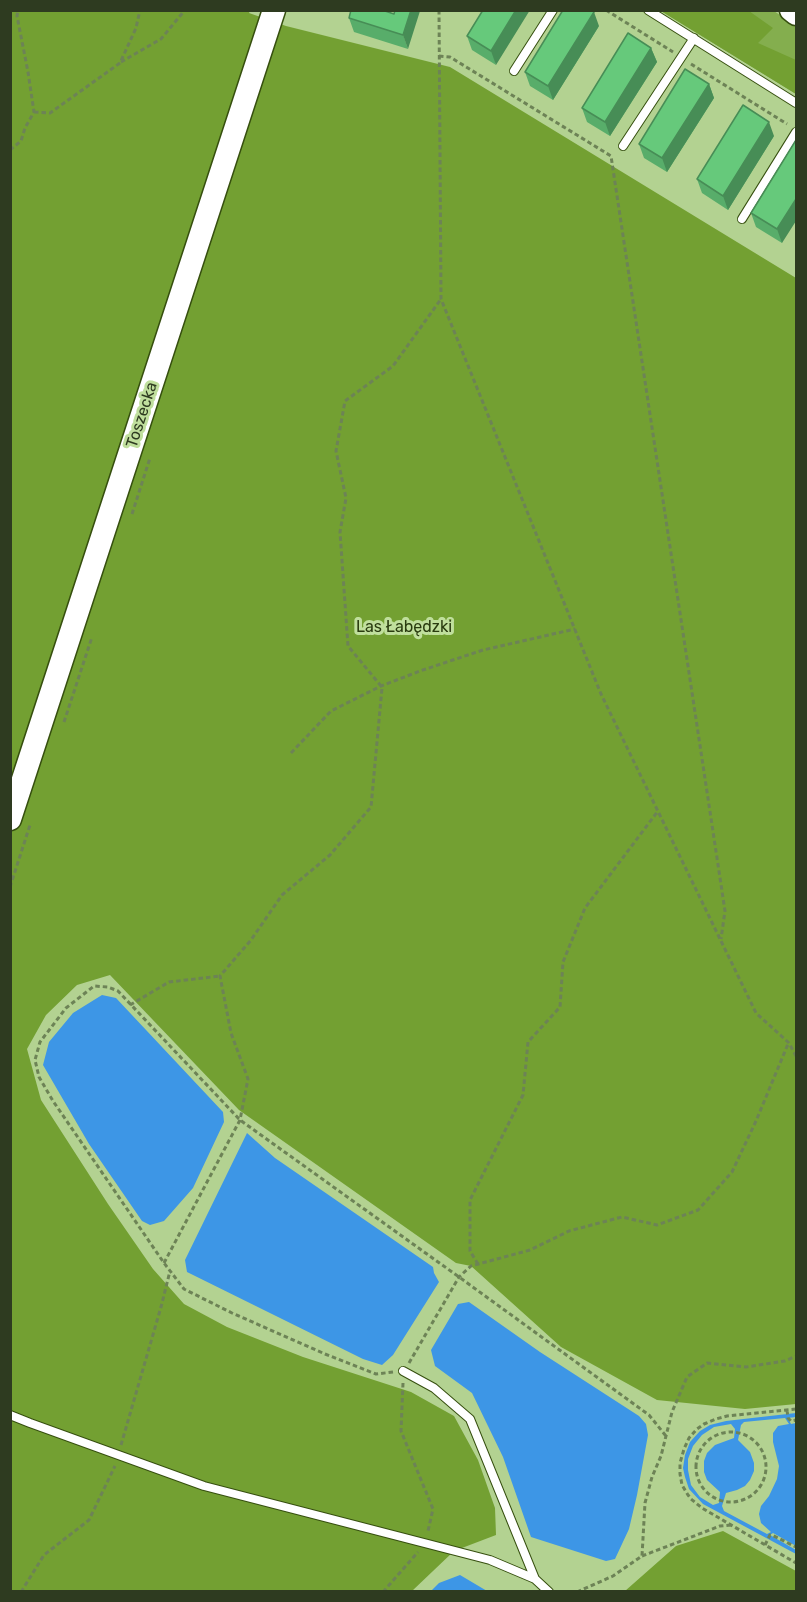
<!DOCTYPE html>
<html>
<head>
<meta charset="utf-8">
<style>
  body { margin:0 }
  #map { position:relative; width:807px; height:1602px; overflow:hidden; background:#b3d291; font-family:Rubik,sans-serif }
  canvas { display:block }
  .frame { position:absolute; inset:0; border:12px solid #2e3b20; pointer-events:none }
</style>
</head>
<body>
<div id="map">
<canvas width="807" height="1602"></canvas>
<div class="frame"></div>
</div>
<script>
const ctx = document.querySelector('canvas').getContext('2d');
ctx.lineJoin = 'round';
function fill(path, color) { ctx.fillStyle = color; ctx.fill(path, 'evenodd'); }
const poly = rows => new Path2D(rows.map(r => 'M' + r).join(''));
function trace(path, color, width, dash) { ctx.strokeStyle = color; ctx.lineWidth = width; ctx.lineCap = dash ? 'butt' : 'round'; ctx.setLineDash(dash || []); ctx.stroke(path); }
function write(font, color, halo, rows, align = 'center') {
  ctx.font = font + ' Rubik,sans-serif'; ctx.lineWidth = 6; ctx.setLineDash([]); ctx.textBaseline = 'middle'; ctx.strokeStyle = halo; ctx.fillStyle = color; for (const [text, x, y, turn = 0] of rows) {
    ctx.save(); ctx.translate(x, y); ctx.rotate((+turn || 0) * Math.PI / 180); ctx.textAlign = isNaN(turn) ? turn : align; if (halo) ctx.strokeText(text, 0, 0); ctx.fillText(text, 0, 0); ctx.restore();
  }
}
const green = poly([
  [661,11,774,11,796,26,796,94]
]);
const forest = poly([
  [11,11,250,11,249,13,286,26,450,67,796,278,796,1404,745,1409,657,1400,561,1347,471,1266,456,1263,239,1110,110,975,77,985,46,1015,27,1049,41,1100,108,1204,153,1269,184,1304,227,1327,303,1357,411,1392,454,1416,478,1460,495,1508,496,1535,454,1551,412,1591,11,1592],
  [661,11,749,11,773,28,758,43,796,60,796,94],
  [723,1531,796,1571,796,1591,625,1591,676,1546]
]);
const water = poly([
  [102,995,116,998,223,1112,224,1122,193,1188,164,1221,150,1225,142,1221,89,1144,43,1065,49,1042,73,1013],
  [247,1133,275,1158,433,1267,434,1273,439,1282,393,1355,382,1365,363,1359,187,1272,185,1260],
  [469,1302,540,1352,639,1416,646,1424,648,1435,637,1495,629,1529,615,1559,606,1561,531,1537,503,1457,472,1393,435,1366,431,1350,458,1304],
  [796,1413,796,1417,788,1418,791,1424,796,1423,796,1546,773,1533,770,1535,796,1550,796,1554,703,1504,689,1489,685,1477,683,1468,685,1455,690,1442,700,1431,710,1425,726,1421],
  [785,1418,789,1424,778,1426,773,1433,773,1442,779,1466,777,1479,769,1496,761,1506,759,1514,761,1523,771,1532,767,1534,724,1511,722,1506,726,1493,737,1490,745,1486,750,1480,754,1471,754,1463,750,1452,738,1440,741,1425,744,1422],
  [731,1424,735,1429,734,1438,715,1445,707,1453,704,1461,704,1472,707,1480,720,1492,719,1503,713,1505,700,1497,691,1485,688,1470,688,1459,693,1446,702,1435,714,1427],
  [460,1575,487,1591,431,1591,439,1583]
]);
const path = poly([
  [439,10,441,299,601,694,756,1013,789,1043,796,1056],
  [606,10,673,52],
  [439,56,450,57,611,156,725,911,721,939],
  [121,62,161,39,185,10],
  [691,64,787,124],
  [34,112,50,113,120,63,136,28,140,10],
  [10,150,21,141,25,128,34,112,28,72,17,16,18,10],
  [132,514,150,458],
  [64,722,92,637],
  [291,753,331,711,381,686,420,671,483,650,575,629],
  [10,887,30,825],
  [130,1005,169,982,220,976],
  [164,1263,240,1120,248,1079,231,1033,220,976,251,940,282,895,330,855,371,807,382,688,381,686,348,646,340,532,346,498,336,451,345,401,393,366,441,299],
  [478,1264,470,1251,470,1200,523,1095,528,1042,560,1007,563,962,585,908,658,811],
  [409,1363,459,1277,471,1266,530,1250,569,1231,622,1217,657,1225,698,1210,732,1172,756,1121,788,1044],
  [393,1372,376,1374,325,1354,232,1313,184,1289,164,1263,53,1101,39,1077,35,1060,40,1042,66,1008,94,986,108,987,118,991,240,1120,459,1277,649,1415,666,1436],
  [403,1383,401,1431,433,1509,428,1531],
  [796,1409,727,1416,716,1419,704,1424,697,1429,689,1438,684,1449,680,1463,680,1474,682,1485,688,1495,691,1499,702,1508,796,1563],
  [787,1410,788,1418,791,1421,796,1420],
  '696 1467a35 35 0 1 1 70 0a35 35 0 1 1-70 0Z',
  [121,1445,161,1307,170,1271],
  [765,1545,770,1535,772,1535,796,1547],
  [642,1556,720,1526,731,1525],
  [21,1592,44,1555,89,1520,115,1466],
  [383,1592,418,1552],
  [577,1592,613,1576,642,1556,645,1503,652,1477,661,1456,672,1412,687,1377,707,1363,746,1367,785,1361,796,1356]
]);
const lane = poly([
  [648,10,796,103],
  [514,71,553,10],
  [623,146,694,38],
  [742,219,796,132],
  [403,1371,434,1388,470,1419,535,1579],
  [10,1415,30,1423,204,1486,490,1560,535,1579,549,1592]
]);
const secondary = poly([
  [791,10,796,14],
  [10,819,274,10]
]);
const wall = poly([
  [395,10,408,49,354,32,349,18,394,14],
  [483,10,496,65,472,50,467,36],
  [599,26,553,100,530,86,525,72],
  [651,48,657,62,610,136,587,122,582,108],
  [709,84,714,98,667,172,644,158,639,144],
  [774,136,728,210,702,193,697,179],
  [796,140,782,243,756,227,751,213]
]);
const shadedWall = poly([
  [411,10,420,11,408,49,403,35],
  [516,10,530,10,496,65,491,51],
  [594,12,599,26,553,100,548,86],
  [651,48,657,62,610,136,605,122],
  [709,84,714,98,667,172,662,158],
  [769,122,774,136,728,210,723,196],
  [796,199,796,221,782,243,777,229]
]);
const building = poly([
  [351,10,382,10,394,14,395,10,411,10,403,35,349,18,351,10],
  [483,10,516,10,491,51,467,36,483,10],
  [563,10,591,10,594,12,548,86,525,72,563,10],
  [628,33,651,48,605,122,582,108,628,33],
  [685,69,709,84,662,158,639,144,685,69],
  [743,105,769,122,723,196,697,179,743,105],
  [796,140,796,199,777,229,751,213,796,140]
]);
const streetNames = [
  ["Toszecka",142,415,-72]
];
const parkNames = [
  ["Las Łabędzki",404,627]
];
fill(green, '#84ae4e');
fill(forest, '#73a032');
fill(water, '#3d96e6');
trace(lane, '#364f0f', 10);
trace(secondary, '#364f0f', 25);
trace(path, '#6d8356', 3, [4.5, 3]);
trace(lane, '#fff', 8);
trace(secondary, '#fff', 22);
fill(wall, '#58ad6a');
fill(shadedWall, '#478d56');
fill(building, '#66c97b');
trace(building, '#478d56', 1.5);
write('16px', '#2e3b20', '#c0df9d', streetNames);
write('16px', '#293b0f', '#c0df9d', parkNames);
</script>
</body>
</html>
